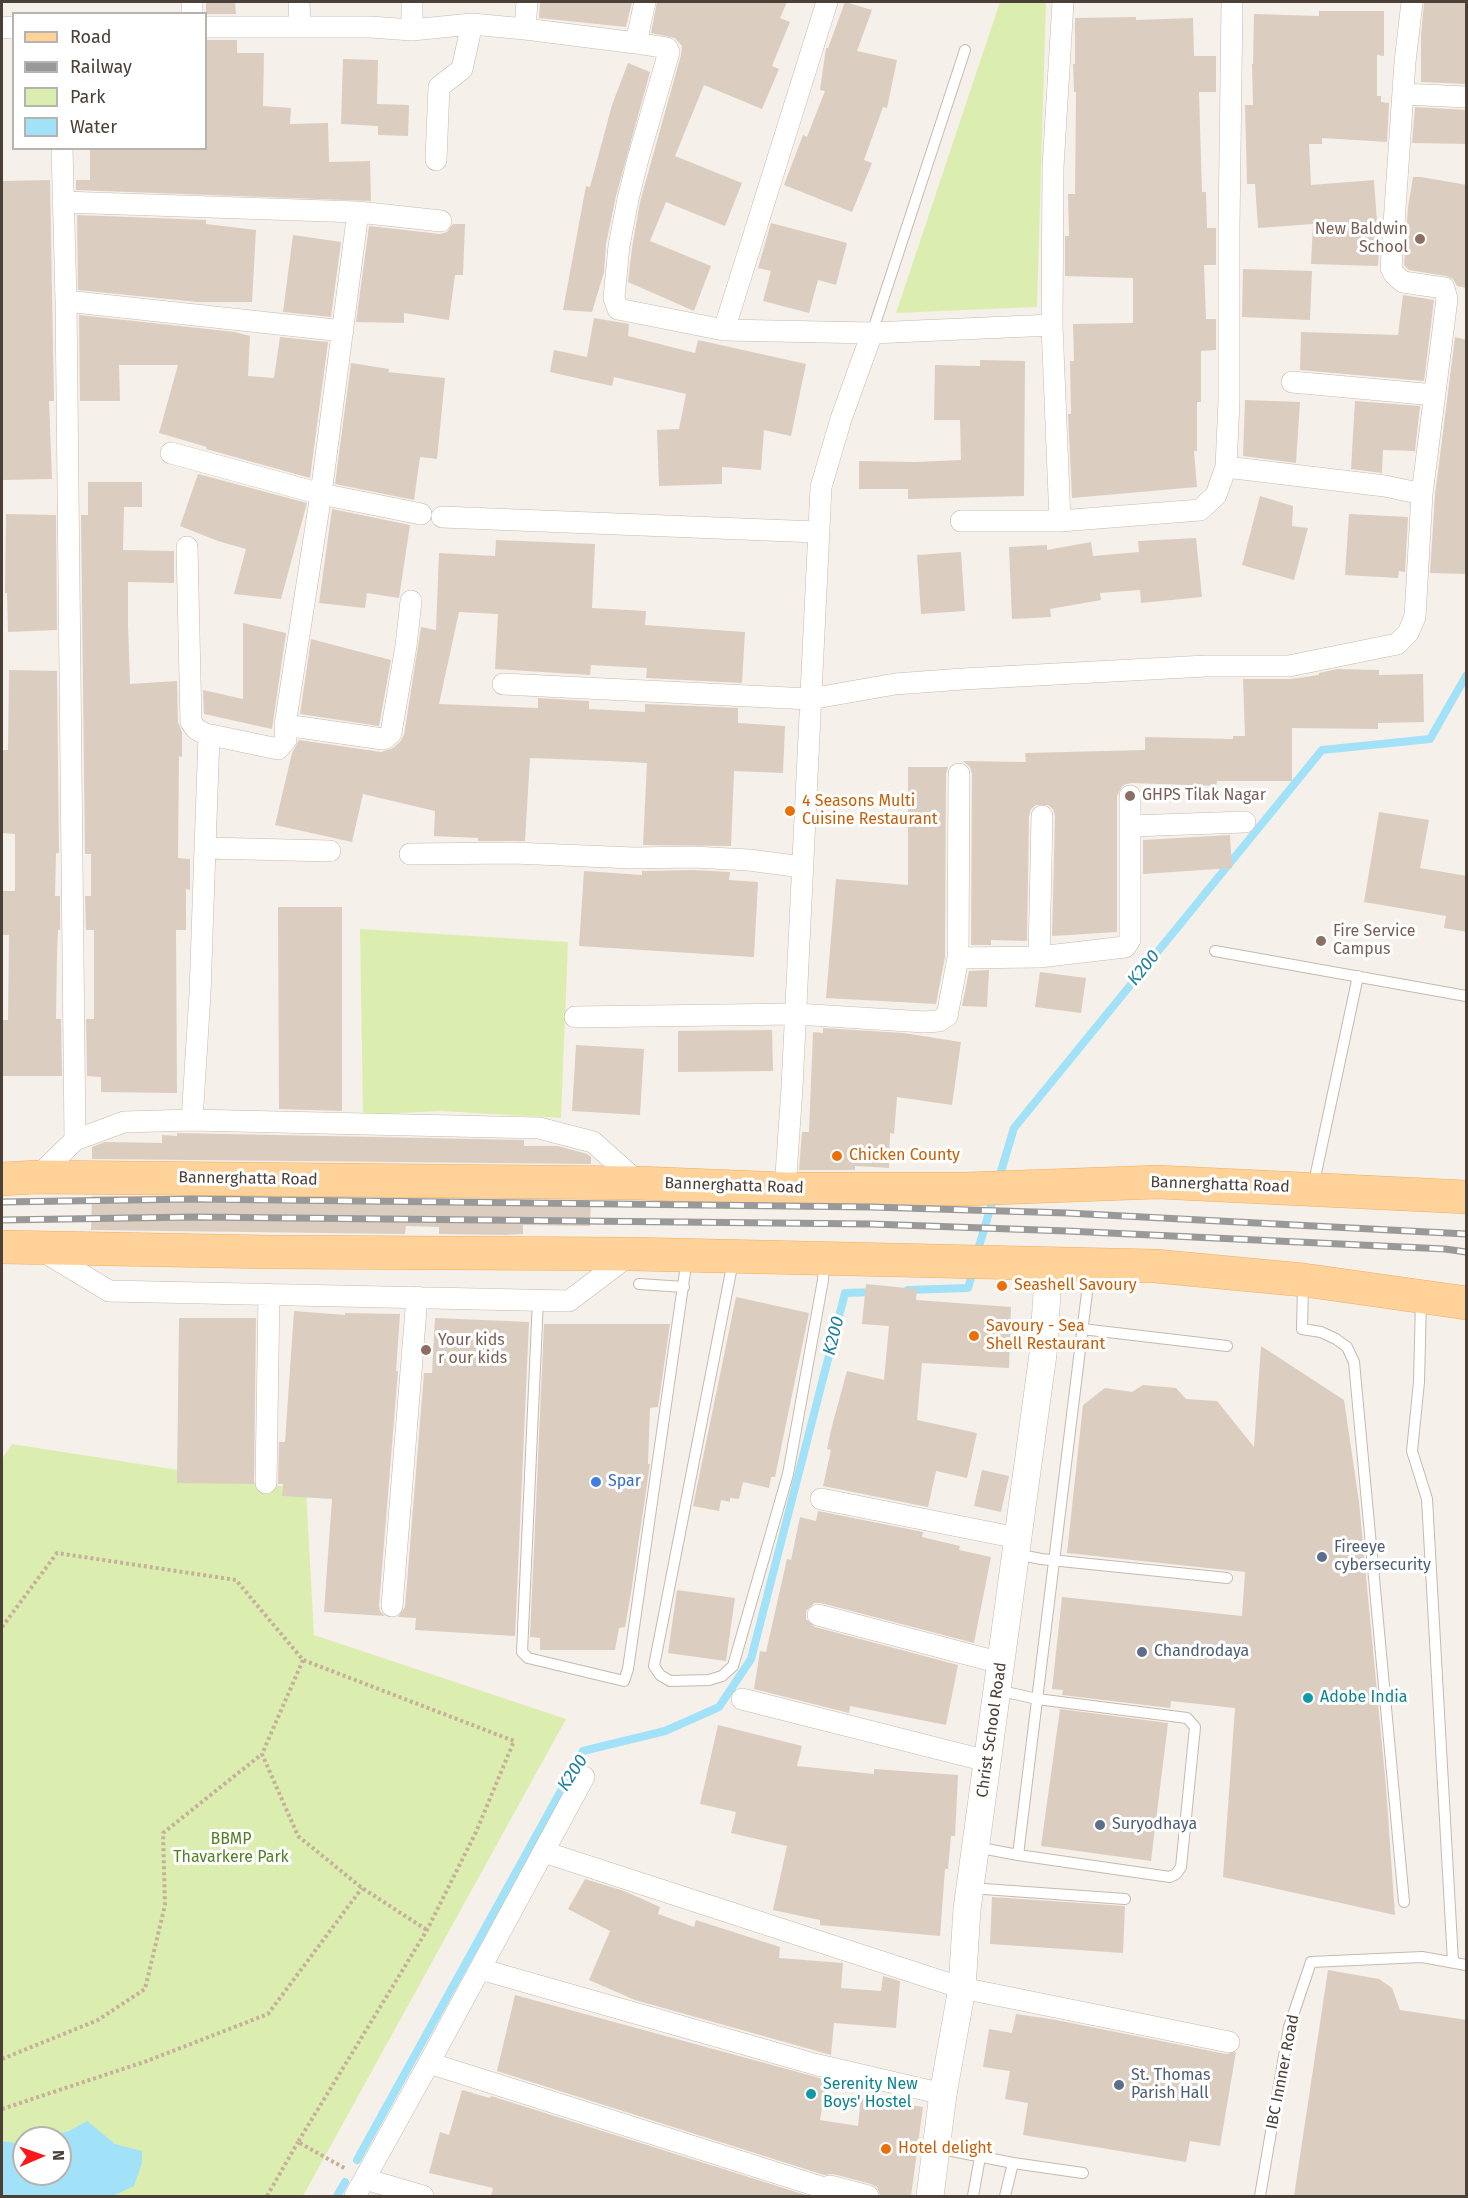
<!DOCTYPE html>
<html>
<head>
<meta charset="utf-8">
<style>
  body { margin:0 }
  #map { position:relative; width:1468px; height:2198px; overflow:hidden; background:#f6f0ea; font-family:"Fira Sans",sans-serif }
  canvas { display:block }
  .frame { position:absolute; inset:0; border:3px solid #4b4037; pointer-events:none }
  .legend { position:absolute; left:12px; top:12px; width:195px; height:138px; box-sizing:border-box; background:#fff; border:2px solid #b7b3af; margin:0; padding:8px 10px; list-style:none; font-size:18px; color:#4b4037 }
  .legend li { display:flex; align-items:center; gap:12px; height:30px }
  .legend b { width:30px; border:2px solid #b7b3af }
  .north { position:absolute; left:12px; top:2126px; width:60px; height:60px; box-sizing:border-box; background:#fff; border:2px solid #b7b3af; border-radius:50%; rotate:88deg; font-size:16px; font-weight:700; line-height:24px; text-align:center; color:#4b4037 }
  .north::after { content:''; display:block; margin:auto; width:21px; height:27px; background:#ff181a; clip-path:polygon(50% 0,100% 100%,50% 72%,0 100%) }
</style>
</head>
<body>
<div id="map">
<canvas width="1468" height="2198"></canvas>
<div class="frame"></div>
<ul class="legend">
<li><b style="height:8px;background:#ffd29a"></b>Road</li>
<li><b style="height:8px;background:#999"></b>Railway</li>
<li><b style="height:16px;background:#dceeaf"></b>Park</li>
<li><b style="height:16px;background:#a1e2f8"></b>Water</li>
</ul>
<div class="north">N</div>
</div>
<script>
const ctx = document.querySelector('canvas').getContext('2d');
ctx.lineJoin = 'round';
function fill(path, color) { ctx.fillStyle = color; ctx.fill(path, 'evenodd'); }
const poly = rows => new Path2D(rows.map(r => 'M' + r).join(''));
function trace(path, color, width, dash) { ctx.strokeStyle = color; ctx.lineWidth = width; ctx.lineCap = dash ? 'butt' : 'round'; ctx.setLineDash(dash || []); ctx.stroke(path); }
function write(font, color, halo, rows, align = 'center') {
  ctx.font = font + ' "Fira Sans",sans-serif'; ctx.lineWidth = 6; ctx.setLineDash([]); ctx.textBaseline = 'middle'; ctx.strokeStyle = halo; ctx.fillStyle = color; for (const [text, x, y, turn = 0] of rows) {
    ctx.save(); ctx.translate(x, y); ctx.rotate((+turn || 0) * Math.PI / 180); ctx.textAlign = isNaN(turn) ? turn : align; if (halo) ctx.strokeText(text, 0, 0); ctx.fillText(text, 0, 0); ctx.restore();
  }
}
const green = poly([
  [1000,2,1046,2,1037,307,896,313],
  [360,929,568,942,561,1118,441,1111,363,1115],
  [12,1444,306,1490,314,1635,566,1719,303,2196,2,2196,2,1459],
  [24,2138,60,2138,60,2174,24,2174]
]);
const water = poly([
  [87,2121,115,2144,142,2151,142,2163,134,2186,113,2196,2,2196,2,2141,24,2144,24,2174,60,2174,60,2138,43,2138,69,2131]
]);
const stream = poly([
  [999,1178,1014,1128,1322,750,1430,739,1466,676],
  [977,1253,994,1196],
  [908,1290,968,1288,973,1271],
  [357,2160,583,1751,665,1731,719,1707,751,1659,845,1293,875,1292],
  [337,2196,345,2182]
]);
const building = poly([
  [206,2,235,2,236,14,206,14],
  [540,2,632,2,626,27,539,18],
  [657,2,787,2,780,18,790,22,772,66,779,69,762,109,704,85,675,156,742,183,725,226,666,202,650,241,711,266,694,311,628,282,632,248,640,202,681,55,682,46,675,38,651,33],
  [845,2,872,10,857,51,897,60,887,108,883,107,864,160,872,163,852,212,784,185,803,135,807,137,825,91,820,90,826,48,828,48],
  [1424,2,1467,2,1467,84,1421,82,1421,35],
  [1319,11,1384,11,1384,56,1377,55,1377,96,1381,96,1381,102,1389,103,1387,142,1322,138,1322,144,1309,144,1311,185,1374,180,1379,250,1378,266,1311,264,1313,224,1258,228,1255,184,1247,184,1245,105,1253,105,1252,64,1253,64,1254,14,1319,16],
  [1136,17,1136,20,1193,18,1194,56,1216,56,1216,92,1199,92,1202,192,1206,192,1207,228,1216,228,1216,265,1204,265,1206,319,1216,319,1216,350,1201,351,1201,402,1197,402,1197,451,1194,451,1197,487,1072,498,1068,414,1071,414,1070,361,1074,361,1073,324,1133,323,1133,278,1065,276,1065,236,1069,236,1068,194,1075,194,1076,92,1074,92,1073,64,1075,64,1075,18],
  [206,40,237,40,237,53,264,53,263,106,291,108,290,124,328,123,329,162,370,161,371,201,76,190,76,180,90,180,90,148,206,148],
  [343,59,378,60,377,104,409,105,408,136,378,135,378,126,341,124],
  [628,63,650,72,616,196,606,244,604,272,592,312,563,310,586,186,590,187,612,105],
  [1415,107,1467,110,1467,144,1412,143],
  [1413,177,1421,177,1467,185,1467,288,1457,286,1453,279,1446,276,1409,270,1404,265,1408,207],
  [50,180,54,401,49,401,52,479,2,480,3,261,2,261,2,181],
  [77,215,206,220,206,224,256,230,252,302,198,302,78,290],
  [771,223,847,243,836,285,818,280,809,313,763,301,771,271,758,268],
  [453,224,465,224,463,275,455,275,449,320,404,313,404,323,356,322,369,226,440,234,447,232],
  [293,235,341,242,331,317,283,312],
  [1243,269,1312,271,1310,320,1242,317],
  [1403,295,1434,300,1424,381,1300,370,1301,332,1398,335],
  [79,315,235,332,250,336,248,376,274,378,280,337,328,342,310,478,206,449,207,447,159,433,178,365,119,365,120,401,80,401],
  [594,318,629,324,628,336,695,353,698,340,806,364,791,436,764,430,761,470,722,467,722,484,659,486,657,430,679,429,686,394,614,377,612,386,550,372,554,350,587,357],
  [1455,337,1467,340,1467,574,1430,573,1435,495],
  [980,360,1025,361,1024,496,908,499,908,489,859,489,859,461,915,462,961,460,960,420,934,420,935,365,980,366],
  [351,363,389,369,388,372,445,378,437,459,420,457,414,500,335,484],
  [1245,400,1300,402,1296,463,1243,456],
  [1355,401,1420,406,1415,451,1383,450,1382,473,1351,469],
  [198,474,307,503,281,599,234,594,246,549,218,541,180,526],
  [88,482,142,482,142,507,124,507,123,550,174,551,174,583,128,582,128,626,130,684,177,681,178,722,182,732,182,757,179,756,178,858,190,859,190,890,186,889,186,930,176,930,177,1093,101,1092,101,1077,87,1076,86,1019,94,1019,94,930,86,930,85,896,91,896,91,854,85,854,81,515,88,515],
  [1260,496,1293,506,1292,526,1308,528,1294,580,1242,565],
  [332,509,410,525,399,598,367,593,365,608,319,603],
  [6,514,56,515,57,630,8,632,7,593,5,593],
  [1349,514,1408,517,1405,572,1399,571,1398,578,1345,575],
  [1196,538,1202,597,1141,603,1140,590,1100,593,1101,600,1050,609,1051,617,1012,619,1009,547,1047,545,1047,550,1091,542,1093,556,1139,552,1138,541],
  [496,540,595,544,592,608,646,611,645,625,745,632,742,683,646,678,647,668,591,665,590,675,495,669,498,614,459,612,439,704,538,708,538,698,589,701,589,709,645,712,645,704,738,708,738,723,785,726,783,773,734,771,731,846,643,845,647,763,609,761,530,758,525,841,478,841,478,838,434,836,435,811,363,794,352,842,275,825,292,753,299,740,381,752,393,748,400,742,404,735,421,627,436,630,439,553,495,556],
  [961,552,965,611,921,614,917,555],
  [243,623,286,633,272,729,204,714,203,690,243,699],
  [311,639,391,660,379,726,300,714],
  [1337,669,1379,670,1379,675,1423,674,1424,722,1378,723,1378,729,1292,728,1292,781,1217,781,1216,786,1131,783,1123,785,1117,796,1117,932,1052,936,1055,816,1053,809,1048,805,1036,805,1031,809,1029,816,1027,941,991,940,991,945,971,945,972,774,970,767,963,761,1026,762,1025,753,1145,750,1145,737,1233,739,1233,736,1245,736,1243,679,1291,679,1319,675,1319,673],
  [9,670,57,671,59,853,56,853,55,896,60,896,60,930,58,930,57,953,56,1019,61,1019,62,1076,2,1076,2,1020,8,1020,9,935,2,935,2,891,15,891,15,834,2,833,2,750,8,750],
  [908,767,948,767,946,774,945,957,936,1004,826,998,836,879,908,885],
  [1379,812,1429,820,1420,868,1467,876,1467,932,1444,928,1446,916,1364,902],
  [1230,835,1232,868,1143,874,1143,840],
  [693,870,730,872,729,880,758,882,754,957,579,946,584,871,642,875,642,871],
  [278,907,342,907,342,1111,279,1109],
  [989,970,987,1007,962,1006,969,971],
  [1040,972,1086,978,1081,1013,1035,1007],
  [823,1028,903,1033,961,1042,952,1105,897,1097,894,1134,890,1133,889,1168,855,1166,855,1170,799,1170,802,1132,809,1132,813,1032,823,1033],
  [772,1030,773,1071,678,1072,678,1031],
  [576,1045,644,1049,640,1115,572,1111],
  [177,1133,524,1140,524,1146,558,1146,587,1154,591,1157,591,1164,92,1159,92,1147,105,1142,162,1143,162,1135,177,1136],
  [92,1196,591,1201,590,1226,523,1225,523,1234,505,1235,439,1234,439,1227,406,1226,405,1234,91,1230],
  [866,1284,917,1289,916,1300,1011,1307,1009,1368,922,1363,917,1420,977,1433,967,1478,936,1471,928,1507,823,1486,831,1450,827,1449,832,1426,847,1371,884,1380,889,1326,862,1324],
  [736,1297,809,1313,775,1477,771,1477,769,1488,743,1482,739,1499,730,1498,730,1502,721,1500,719,1511,693,1506],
  [294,1311,345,1315,345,1313,400,1314,396,1371,398,1371,379,1605,380,1611,385,1616,324,1612,332,1499,282,1496,283,1484,278,1484,279,1442,285,1442],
  [179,1318,256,1318,254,1484,177,1483],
  [435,1318,529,1322,515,1636,415,1630,416,1618,398,1617,405,1607,424,1373,432,1373],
  [544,1324,670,1324,658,1407,650,1408,648,1464,650,1464,631,1593,625,1627,619,1628,615,1650,540,1650,540,1638,530,1637],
  [1261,1346,1344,1400,1359,1502,1386,1787,1395,1915,1223,1877,1235,1708,1171,1701,1170,1708,1062,1695,1063,1690,1052,1689,1062,1597,1242,1616,1245,1572,1067,1553,1083,1405,1105,1388,1132,1392,1143,1385,1176,1388,1186,1399,1217,1401,1254,1447],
  [982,1470,1009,1476,1001,1512,974,1506],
  [818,1511,923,1532,922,1537,960,1546,959,1550,991,1557,974,1643,821,1603,814,1603,806,1611,806,1619,815,1627,958,1665,946,1725,850,1706,849,1713,754,1689,760,1651,766,1652,787,1559,791,1560,800,1517,816,1521],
  [677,1590,735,1598,726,1661,668,1653],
  [1060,1709,1168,1723,1151,1861,1041,1846],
  [718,1725,802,1746,797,1766,874,1774,874,1769,958,1775,955,1836,951,1836,948,1869,945,1869,940,1936,820,1925,820,1920,773,1910,787,1846,731,1833,736,1812,700,1804],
  [585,1879,624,1891,660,1907,658,1914,694,1927,696,1920,780,1947,779,1958,843,1963,841,1988,881,1991,883,1976,900,1981,896,2028,834,2023,831,2055,635,2000,589,1980,610,1931,568,1909],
  [992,1897,1125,1906,1123,1953,990,1944],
  [1328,1970,1379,1979,1392,1988,1400,2010,1467,2020,1467,2196,1294,2196],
  [515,1995,827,2080,820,2120,858,2126,861,2098,923,2107,911,2196,880,2195,877,2187,871,2184,833,2174,824,2175,497,2071],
  [1016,2014,1056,2020,1226,2054,1236,2052,1220,2146,1190,2141,1186,2162,1023,2135,1028,2103,1005,2099,1010,2071,983,2067,989,2029,1012,2033],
  [462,2090,490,2098,491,2096,809,2196,491,2196,493,2188,429,2173,440,2132,449,2135]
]);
const path = poly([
  [2,1627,57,1553,236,1580,303,1660,514,1741,476,1832,427,1930,298,2142,346,2169],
  [303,1660,262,1754,298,1836,362,1888,427,1930],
  [2,2059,98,2020,145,1989,165,1905,163,1833,262,1754],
  [2,2109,147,2061,268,2014,362,1888],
  [267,2196,298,2142]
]);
const service = poly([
  [872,333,965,50],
  [1215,951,1466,996],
  [1313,1187,1358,976],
  [733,1261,654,1666,660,1675,670,1681,709,1680,722,1676,733,1666,788,1474,823,1280,824,1262],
  [639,1284,684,1287],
  [1303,1284,1302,1329,1321,1332,1336,1339,1347,1347,1354,1362,1404,1902],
  [538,1300,522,1652,528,1658,624,1681,628,1669,687,1258],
  [1421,1300,1419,1382,1412,1451,1427,1499,1453,1962],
  [1082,1329,1227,1346],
  [1016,1554,1041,1559,1227,1578],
  [997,1690,1037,1699,1187,1718,1195,1727,1181,1867,1176,1874,1170,1877,1018,1855],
  [976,1847,1018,1855,1090,1268],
  [970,1888,1125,1899],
  [937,2148,1013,2163,1083,2173],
  [973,2196,980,2157],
  [1005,2196,1013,2163],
  [1260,2196,1289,2027,1311,1962,1422,1957,1466,1965]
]);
const minor = poly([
  [192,2,192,14],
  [299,2,300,27],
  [206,27,370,27,412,30,472,24,525,29,527,2],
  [2,28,14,27],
  [525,29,636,43,645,2],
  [412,30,412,2],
  [636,43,667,48,669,52,638,159,628,199,619,246,614,298,618,309,724,330,872,333,1052,325,1053,167,1063,2],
  [1403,94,1466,97],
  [62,148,66,301,75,1140],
  [436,160,439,87,462,69,472,24],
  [63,202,358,212],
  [66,301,343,331],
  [1052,325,1060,521,1200,510,1216,495,1226,467,1229,401,1229,227,1232,2],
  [724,330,827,2],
  [1292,382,1435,395],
  [171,453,321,494,421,514],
  [1226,467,1385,486,1422,494],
  [442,517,817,532],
  [961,521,1060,521],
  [187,547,191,722,196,729,209,736],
  [503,684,810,699,895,684,963,679,1206,666,1289,666,1397,644,1408,633,1415,617,1422,494,1447,299,1444,288,1403,282,1394,274,1391,268,1405,62,1412,2],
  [285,725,383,739,387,737,391,733,406,646,411,601],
  [1131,826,1245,822],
  [205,848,209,736,211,735,278,749,286,740,285,725,321,494,358,212,441,221],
  [410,854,513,853,634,858,693,857,749,860,802,867],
  [1039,957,1042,816],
  [958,958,1039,957,1125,947,1130,940,1130,796],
  [575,1017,796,1014,925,1022,939,1021,947,1016,958,958,959,774],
  [192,1120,200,994,205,848,330,851],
  [37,1177,75,1140,124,1122,192,1120,539,1128,593,1142,639,1183],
  [785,1189,792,1088,821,487,841,419,872,333],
  [41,1250,109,1291,569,1301,631,1254],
  [266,1483,269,1294],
  [821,1499,1018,1538],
  [392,1606,417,1297],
  [818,1615,1001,1663],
  [742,1699,987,1761],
  [544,1852,962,1988,1229,2042],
  [480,1969,814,2064,943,2094],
  [429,2063,824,2188,830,2186,868,2196],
  [365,2179,423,2196],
  [355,2196,429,2063,584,1777]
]);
const tertiary = poly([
  [930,2196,943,2094,962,1988,967,1909,1043,1354,1049,1264]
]);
const primary = poly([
  [2,1179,37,1177,639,1183,785,1189,966,1189,1158,1182,1466,1197],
  [2,1247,270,1252,632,1254,1155,1266,1304,1280,1466,1303]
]);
const rail = poly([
  [2,1202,193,1199,871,1207,1067,1213,1466,1234],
  [2,1220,194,1217,871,1224,1067,1231,1445,1249,1466,1252]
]);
const markers = [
  [1420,239,6,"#8d6e63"],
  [1130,796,6,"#8d6e63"],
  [790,811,6,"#e8710a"],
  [1321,941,6,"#8d6e63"],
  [837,1156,6,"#e8710a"],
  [1002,1286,6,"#e8710a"],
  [974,1336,6,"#e8710a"],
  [426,1350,6,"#8d6e63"],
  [596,1482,6,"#3f7fe0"],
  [1322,1557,6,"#5c6f8a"],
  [1142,1652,6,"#5c6f8a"],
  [1308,1698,6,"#0f9aa8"],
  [1100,1825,6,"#5c6f8a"],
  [1119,2085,6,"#5c6f8a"],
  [811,2094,6,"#0f9aa8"],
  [886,2149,6,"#e8710a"]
];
const educationNames = [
  ["New Baldwin",1408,230,"right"],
  ["School",1408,248,"right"],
  ["GHPS Tilak Nagar",1142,796],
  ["Fire Service",1333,932],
  ["Campus",1333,950],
  ["Your kids",438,1341],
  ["r our kids",438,1359]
];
const foodNames = [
  ["4 Seasons Multi",802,802],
  ["Cuisine Restaurant",802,820],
  ["Chicken County",849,1156],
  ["Seashell Savoury",1014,1286],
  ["Savoury - Sea",986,1327],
  ["Shell Restaurant",986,1345],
  ["Hotel delight",898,2149]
];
const streetNames = [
  ["Bannerghatta Road",248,1179,1],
  ["Bannerghatta Road",1220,1185,2],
  ["Bannerghatta Road",734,1186,2],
  ["Christ School Road",992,1730,-82],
  ["IBC Innner Road",1283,2072,-79]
];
const shopNames = [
  ["Spar",608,1482]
];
const serviceNames = [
  ["Fireeye",1334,1548],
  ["cybersecurity",1334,1566],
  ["Chandrodaya",1154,1652],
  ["Suryodhaya",1112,1825],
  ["St. Thomas",1131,2076],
  ["Parish Hall",1131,2094]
];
const cultureNames = [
  ["Adobe India",1320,1698],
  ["Serenity New",823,2085],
  ["Boys' Hostel",823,2103]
];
const parkNames = [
  ["BBMP",231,1840],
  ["Thavarkere Park",231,1858]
];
const waterNames = [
  ["K200",1144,968,-51],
  ["K200",834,1336,-76],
  ["K200",573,1773,-57]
];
fill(green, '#dceeaf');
fill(water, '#a1e2f8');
trace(stream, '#a1e2f8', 8);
fill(building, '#dccdc1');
trace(service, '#c6b9ae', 12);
trace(minor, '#c6b9ae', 22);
trace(tertiary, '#c6b9ae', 28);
trace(primary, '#f0ac5e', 34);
trace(path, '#c6b09b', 4, [3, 3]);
trace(service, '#fff', 10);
trace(minor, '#fff', 21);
trace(tertiary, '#fff', 27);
trace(primary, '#ffd29a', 33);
trace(rail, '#999', 7);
trace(rail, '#fff', 4.5, [14]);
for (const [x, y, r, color] of markers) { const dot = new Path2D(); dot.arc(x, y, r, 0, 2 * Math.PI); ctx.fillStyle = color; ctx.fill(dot); trace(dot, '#fff', 2); }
write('16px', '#785e54', '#fff', educationNames, 'left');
write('16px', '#c56008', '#fff', foodNames, 'left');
write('16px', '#4b4037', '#fff', streetNames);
write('16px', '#366cbe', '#fff', shopNames, 'left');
write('16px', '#4e5e75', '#fff', serviceNames, 'left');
write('16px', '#0d838f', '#fff', cultureNames, 'left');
write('16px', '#547e22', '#fff', parkNames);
write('italic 18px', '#1f7f9f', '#fff', waterNames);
</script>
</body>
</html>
